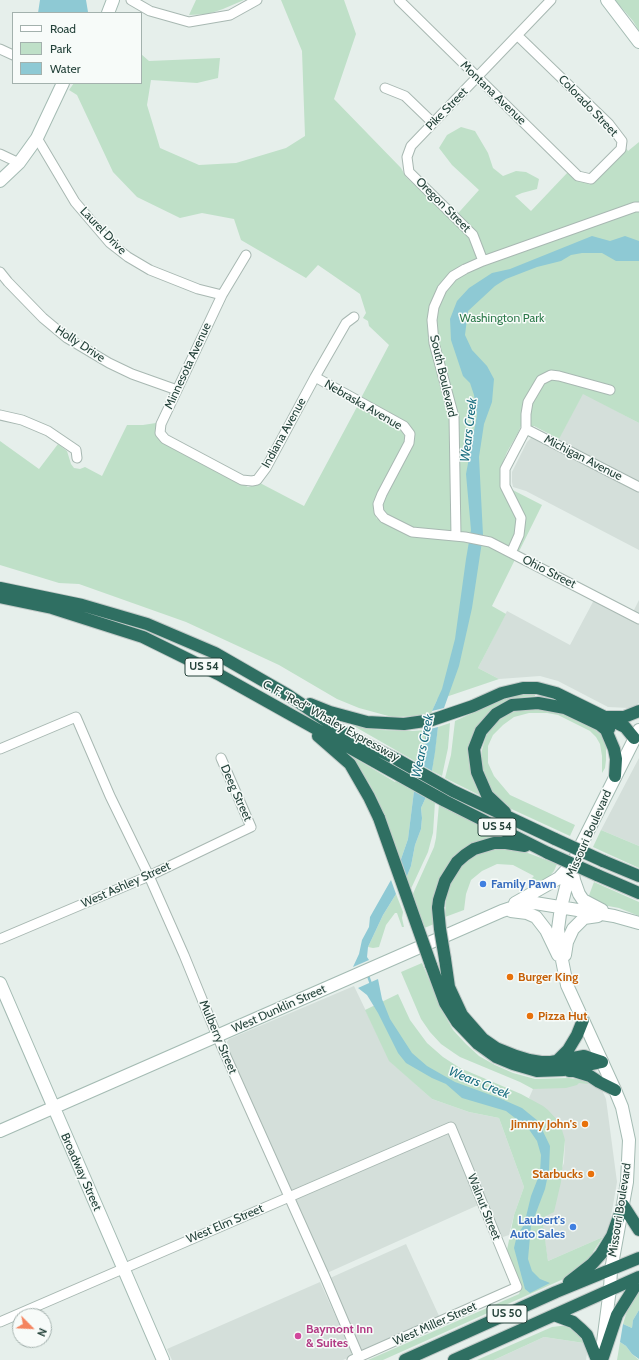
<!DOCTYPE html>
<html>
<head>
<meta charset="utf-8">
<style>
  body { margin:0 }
  #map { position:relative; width:639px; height:1360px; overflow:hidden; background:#e6efeb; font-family:Cabin,sans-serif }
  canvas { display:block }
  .legend { position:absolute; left:12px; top:12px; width:130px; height:72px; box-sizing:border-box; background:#f7fbf9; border:1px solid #a3b1ad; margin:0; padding:5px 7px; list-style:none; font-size:12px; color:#24423a }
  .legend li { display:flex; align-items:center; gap:8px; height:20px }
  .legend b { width:20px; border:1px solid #a3b1ad }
  .north { position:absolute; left:12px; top:1308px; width:40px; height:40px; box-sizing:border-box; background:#f7fbf9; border:1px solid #a3b1ad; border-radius:50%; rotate:114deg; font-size:11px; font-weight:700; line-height:16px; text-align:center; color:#24423a }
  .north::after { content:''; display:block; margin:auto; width:14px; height:18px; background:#f4845f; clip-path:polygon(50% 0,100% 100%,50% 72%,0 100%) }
</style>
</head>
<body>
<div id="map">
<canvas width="639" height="1360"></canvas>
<ul class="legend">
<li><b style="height:5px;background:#fff"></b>Road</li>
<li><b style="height:11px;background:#bfe0c8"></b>Park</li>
<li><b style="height:11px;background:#8ec9d4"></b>Water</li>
</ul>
<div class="north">N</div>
</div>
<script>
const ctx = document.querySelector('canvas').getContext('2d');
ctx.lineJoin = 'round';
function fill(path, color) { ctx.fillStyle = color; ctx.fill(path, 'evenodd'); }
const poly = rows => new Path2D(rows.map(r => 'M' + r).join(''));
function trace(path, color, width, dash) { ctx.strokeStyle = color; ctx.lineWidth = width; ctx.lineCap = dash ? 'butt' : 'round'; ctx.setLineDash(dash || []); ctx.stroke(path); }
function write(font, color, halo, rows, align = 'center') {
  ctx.font = font + ' Cabin,sans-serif'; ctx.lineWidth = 3; ctx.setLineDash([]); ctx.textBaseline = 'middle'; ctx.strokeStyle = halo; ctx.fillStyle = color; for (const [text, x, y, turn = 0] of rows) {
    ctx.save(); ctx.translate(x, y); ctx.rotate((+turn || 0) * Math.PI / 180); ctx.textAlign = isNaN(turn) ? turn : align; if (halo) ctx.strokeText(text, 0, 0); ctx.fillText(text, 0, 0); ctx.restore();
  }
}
const built = poly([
  [583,393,639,423,639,550,526,491,513,487,512,482,512,472,527,442,531,438,536,438,554,447],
  [594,600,630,618,639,600,639,703,635,706,629,708,608,707,558,681,540,676,499,679,478,668,507,611,570,645],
  [639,758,639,846,601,830],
  [354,986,390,1061,432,1099,469,1112,499,1118,524,1187,514,1215,509,1235,500,1238,485,1202,327,1273,227,1046,227,1042,229,1039],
  [589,1081,602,1090,606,1099,617,1182,608,1234,607,1237,603,1237,548,1261,541,1218,564,1163,565,1140,529,1098,533,1089],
  [406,1244,440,1318,363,1351,361,1350,330,1278],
  [320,1282,351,1350,351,1355,348,1358,343,1360,172,1360,167,1349],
  [544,1337,584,1343,587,1353,586,1360,494,1360]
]);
const green = poly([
  [196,0,244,0,223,9,208,14,189,15],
  [281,0,344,0,356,34,334,99,401,168,406,177,452,220,479,190,452,165,439,148,447,135,461,127,475,131,488,153,493,168,503,176,516,171,526,172,539,179,537,189,522,193,515,196,531,211,568,172,585,181,626,148,628,151,639,142,639,423,583,394,559,439,534,426,521,426,518,433,507,452,500,470,501,484,542,505,492,606,506,614,478,668,499,679,437,700,430,716,392,717,359,708,337,699,279,665,186,622,79,584,59,583,0,565,0,441,39,469,58,444,67,451,71,464,74,468,80,469,85,467,102,476,127,425,143,425,156,423,156,433,161,439,248,487,260,483,304,506,358,405,400,429,405,435,404,444,373,502,374,512,377,519,382,505,414,442,413,432,408,424,400,418,361,398,389,345,369,326,368,321,363,318,366,313,360,294,318,265,306,278,241,240,234,219,202,213,180,218,137,197,113,172,77,95,69,90,74,83,141,83,141,54,149,61,220,58,218,78,197,83,151,80,147,105,160,148,199,165,236,163,286,148,305,136,302,51],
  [615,0,639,0,639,31,633,21],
  [524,693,535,694,535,696,523,697,508,701,495,710,470,764,474,782,483,797,445,778,451,755,455,721,504,698],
  [532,707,559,711,593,728,601,735,606,744,606,760,605,768,602,773,602,756,600,744,596,737,590,731,558,715,547,713,529,713,514,717,503,725,493,735,488,746,488,763,494,776,510,795,575,825,570,836,505,806,488,787,485,777,482,765,482,750,486,736,495,724,506,715,519,710],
  [450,723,448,748,442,776,432,771,438,727],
  [352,725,380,730,413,731,426,730,424,747,420,764],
  [348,754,395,782,396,781,414,791,408,839,399,865,378,800,369,783,347,755],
  [426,797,435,802,433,833,428,852,409,893,405,881,411,866,415,845,421,829,422,818,421,808],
  [439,804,503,837,455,857,434,924,422,929,411,898,434,847,436,838],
  [601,830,639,846,639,868,593,847],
  [500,848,515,849,528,853,557,864,554,871,548,878,528,884,529,881,534,876,513,865,497,864,482,871,471,880,466,894,464,910,445,917,446,898,451,881,458,870,472,857,486,850],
  [594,882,639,902,639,916,619,908,603,905,588,898],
  [396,894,403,912,402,918,404,927,402,927,397,913,395,913,386,925,379,947,373,948,368,947,383,915],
  [422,963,442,1010,453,1030,466,1044,479,1056,495,1065,513,1073,535,1079,569,1078,589,1081,588,1084,579,1083,577,1085,566,1088,533,1089,520,1082,460,1057,454,1053,441,1044,430,1032,421,1019,401,972],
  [398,994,410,1020,427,1043,443,1057,460,1068,521,1094,543,1106,548,1110,560,1123,565,1140,561,1182,554,1212,542,1218,548,1261,603,1237,593,1252,594,1255,570,1276,383,1360,368,1360,519,1294,520,1291,507,1250,514,1215,524,1187,499,1118,469,1112,432,1099,389,1061,365,1010],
  [639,1292,639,1310,633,1320,632,1328,623,1324,629,1305],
  [560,1326,567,1326,574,1329,579,1334,584,1343,544,1337,494,1360,477,1360,552,1327],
  [620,1342,626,1346,632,1354,639,1360,617,1360]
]);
const water = poly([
  [40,0,86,0,88,12,87,13,38,13],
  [592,236,610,241,625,236,639,241,639,261,616,261,602,253,582,253,571,255,561,261,537,267,506,279,495,286,468,311,465,335,472,350,487,366,494,379,492,402,484,424,479,457,483,535,472,608,459,666,444,708,432,711,442,689,455,639,466,559,471,530,466,474,477,415,474,395,470,383,463,376,451,340,450,319,457,301,469,288,492,273,510,269],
  [438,727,435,752,432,771,420,764,424,747,426,730],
  [414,791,426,797,421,808,422,818,421,829,415,845,411,866,405,881,399,865,408,839],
  [391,880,396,894,383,915,368,947,367,957,369,960,353,967,359,954,362,940,369,927,370,917],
  [378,979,382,999,390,1019,412,1053,427,1066,455,1082,499,1098,522,1108,538,1121,550,1146,549,1170,545,1189,531,1226,528,1259,532,1271,540,1279,550,1283,530,1293,525,1289,514,1248,517,1235,524,1225,531,1196,540,1173,541,1155,537,1141,528,1128,506,1111,462,1098,446,1084,432,1078,406,1063,398,1053,378,1013,367,995,358,988],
  [639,1310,639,1359,632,1354,626,1346,620,1342,623,1324,632,1328,633,1320]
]);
const stream = poly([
  [367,973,371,984]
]);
const street = poly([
  [131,0,150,11,189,22,230,15,257,0],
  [399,0,578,176,591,179,621,149,622,141,609,124,518,36],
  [0,49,13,55],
  [385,88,405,96,433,123],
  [37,138,75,202,110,243,128,257,150,270,198,289,222,295],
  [0,154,19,163],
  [246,255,222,295,161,424,160,433,165,439,242,480,252,481,257,480,266,468,315,377,346,323,354,317],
  [483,261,473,235,409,172,407,157,411,146,551,0],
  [0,272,8,282,43,318,67,338,109,363,132,374,177,390],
  [315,377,404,426,410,434,409,443,382,494,378,504,379,512,384,518,412,532,465,537,490,542,639,619],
  [0,415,22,420,48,431,76,450,77,458],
  [526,429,639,487],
  [456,536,454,417,434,343,432,320,434,307,442,289,453,276,465,269,483,261,635,207,639,207],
  [511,553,519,535,521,518,505,486,505,469,526,429,526,414,528,402,541,380,551,375,559,376,610,390],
  [0,749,76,717,110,796,149,876,184,955,217,1036,325,1277,359,1357],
  [0,939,149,876,251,827,221,758],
  [0,1322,451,1127,517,1287,352,1360]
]);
const secondary = poly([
  [607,0,639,42],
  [108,13,113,0],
  [0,181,19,163,37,138,63,83],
  [575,868,573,873,574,880,579,894,583,900,602,910],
  [515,903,559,878,569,867],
  [511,911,527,913,536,917,546,930,558,955],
  [565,955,567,942,573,929,584,918,598,916],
  [0,983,163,1360],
  [0,1131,502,911,520,905,535,903,614,916,639,923],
  [602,1350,610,1289,611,1270,627,1182,629,1140,622,1107,615,1090,567,985,561,955,558,929,561,907,569,875,578,851,639,730]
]);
const highway = poly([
  [0,588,82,605,147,624,215,653,288,695,346,734,398,760,453,791,555,839],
  [0,597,52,608,143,637,218,674,445,801,548,853],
  [310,704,330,712,367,722,404,724,432,720,473,706,502,693,523,688,537,688,556,693,625,727,634,738],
  [607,717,624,717,639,711],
  [600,725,606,730,614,749,616,759,615,776],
  [318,736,350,764,369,797,379,818],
  [505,812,487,795,477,772,474,749,481,731,496,714,512,705,538,703,565,708,609,729],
  [603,861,639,876],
  [597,875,639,893],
  [438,908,439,900,445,881,457,862,465,855,474,849,494,843,506,843,525,846],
  [445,959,449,987,462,1015,483,1039,496,1048,516,1056,529,1060,541,1062,551,1062,584,1056,602,1062],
  [431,965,445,1003,457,1022,478,1044,496,1057,513,1064,537,1071,564,1070,602,1062],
  [557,1061,568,1050,577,1035,583,1020],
  [569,1071,574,1071,590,1076,599,1082,615,1090],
  [623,1205,639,1230],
  [569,1282,592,1264,601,1254,612,1236,623,1205],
  [554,1315,573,1322,581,1329,587,1335,597,1360],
  [405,1360,556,1292,639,1258],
  [454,1360,639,1277],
  [602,1360,617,1315,639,1280]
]);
const highwayBridge = poly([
  [379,818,431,965],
  [555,839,603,861],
  [548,853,597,875],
  [438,908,440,929,445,959]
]);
const markers = [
  [483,884,4,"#3f7fe0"],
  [510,977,4,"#e8710a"],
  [530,1016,4,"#e8710a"],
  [585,1124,4,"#e8710a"],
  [591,1174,4,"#e8710a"],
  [573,1227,4,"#3f7fe0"],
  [298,1336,4,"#d1479c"]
];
const shields = [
  [204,667,38],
  [497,827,38],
  [507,1314,40]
];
const shieldNames = [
  ["US 54",204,667],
  ["US 54",497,827],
  ["US 50",507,1314]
];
const streetNames = [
  ["Montana Avenue",493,93,44],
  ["Colorado Street",588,106,46],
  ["Pike Street",447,109,-46],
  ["Oregon Street",443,205,45],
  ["Laurel Drive",103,231,46],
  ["Holly Drive",80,344,33],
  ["Minnesota Avenue",188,366,-65],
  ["South Boulevard",443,376,77],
  ["Nebraska Avenue",363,405,30],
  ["Indiana Avenue",284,433,-61],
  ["Michigan Avenue",583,458,27],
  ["Ohio Street",549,572,27],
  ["C. F. “Red” Whaley Expressway",331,721,29],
  ["Deeg Street",236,793,66],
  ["Missouri Boulevard",589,834,-66],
  ["West Ashley Street",126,885,-24],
  ["West Dunklin Street",279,1009,-24],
  ["Mulberry Street",218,1037,67],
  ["Broadway Street",81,1172,66],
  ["Walnut Street",484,1207,68],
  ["Missouri Boulevard",620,1210,-81],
  ["West Elm Street",225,1224,-23],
  ["West Miller Street",435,1324,-24]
];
const parkNames = [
  ["Washington Park",502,318]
];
const shopNames = [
  ["Family Pawn",491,884],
  ["Laubert's",565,1220,"right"],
  ["Auto Sales",565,1234,"right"]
];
const foodNames = [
  ["Burger King",518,977],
  ["Pizza Hut",538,1016],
  ["Jimmy John's",577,1124,"right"],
  ["Starbucks",583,1174,"right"]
];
const hotelNames = [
  ["Baymont Inn",306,1329],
  ["& Suites",306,1343]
];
const waterNames = [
  ["Wears Creek",469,430,-83],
  ["Wears Creek",423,746,-78],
  ["Wears Creek",479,1083,22]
];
fill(built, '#d4dfda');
fill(green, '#bfe0c8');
fill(water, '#8ec9d4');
trace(stream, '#8ec9d4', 2.5);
trace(street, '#a8b8b2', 11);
trace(secondary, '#a4bbb3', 14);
trace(highway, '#c2cac8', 14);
trace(street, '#fff', 9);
trace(secondary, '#fff', 12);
trace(highway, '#2f6f62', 12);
trace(highwayBridge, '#c2cac8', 14, []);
trace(highwayBridge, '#2f6f62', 12);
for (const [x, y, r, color] of markers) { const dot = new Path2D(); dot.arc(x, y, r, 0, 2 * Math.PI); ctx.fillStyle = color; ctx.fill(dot); trace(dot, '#f7fbf9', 1.5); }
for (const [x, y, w] of shields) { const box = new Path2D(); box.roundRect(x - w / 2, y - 9, w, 18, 3); ctx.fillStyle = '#f7fbf9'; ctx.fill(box); trace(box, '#24423a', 1); }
write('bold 11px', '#24423a', null, shieldNames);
write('12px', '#24423a', '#f7fbf9', streetNames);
write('12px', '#2d7a4b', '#f7fbf9', parkNames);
write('bold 12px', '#366cbe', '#f7fbf9', shopNames, 'left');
write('bold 12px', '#c56008', '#f7fbf9', foodNames, 'left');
write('bold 12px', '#b23c85', '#f7fbf9', hotelNames, 'left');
write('italic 13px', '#1c6f80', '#f7fbf9', waterNames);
</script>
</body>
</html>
